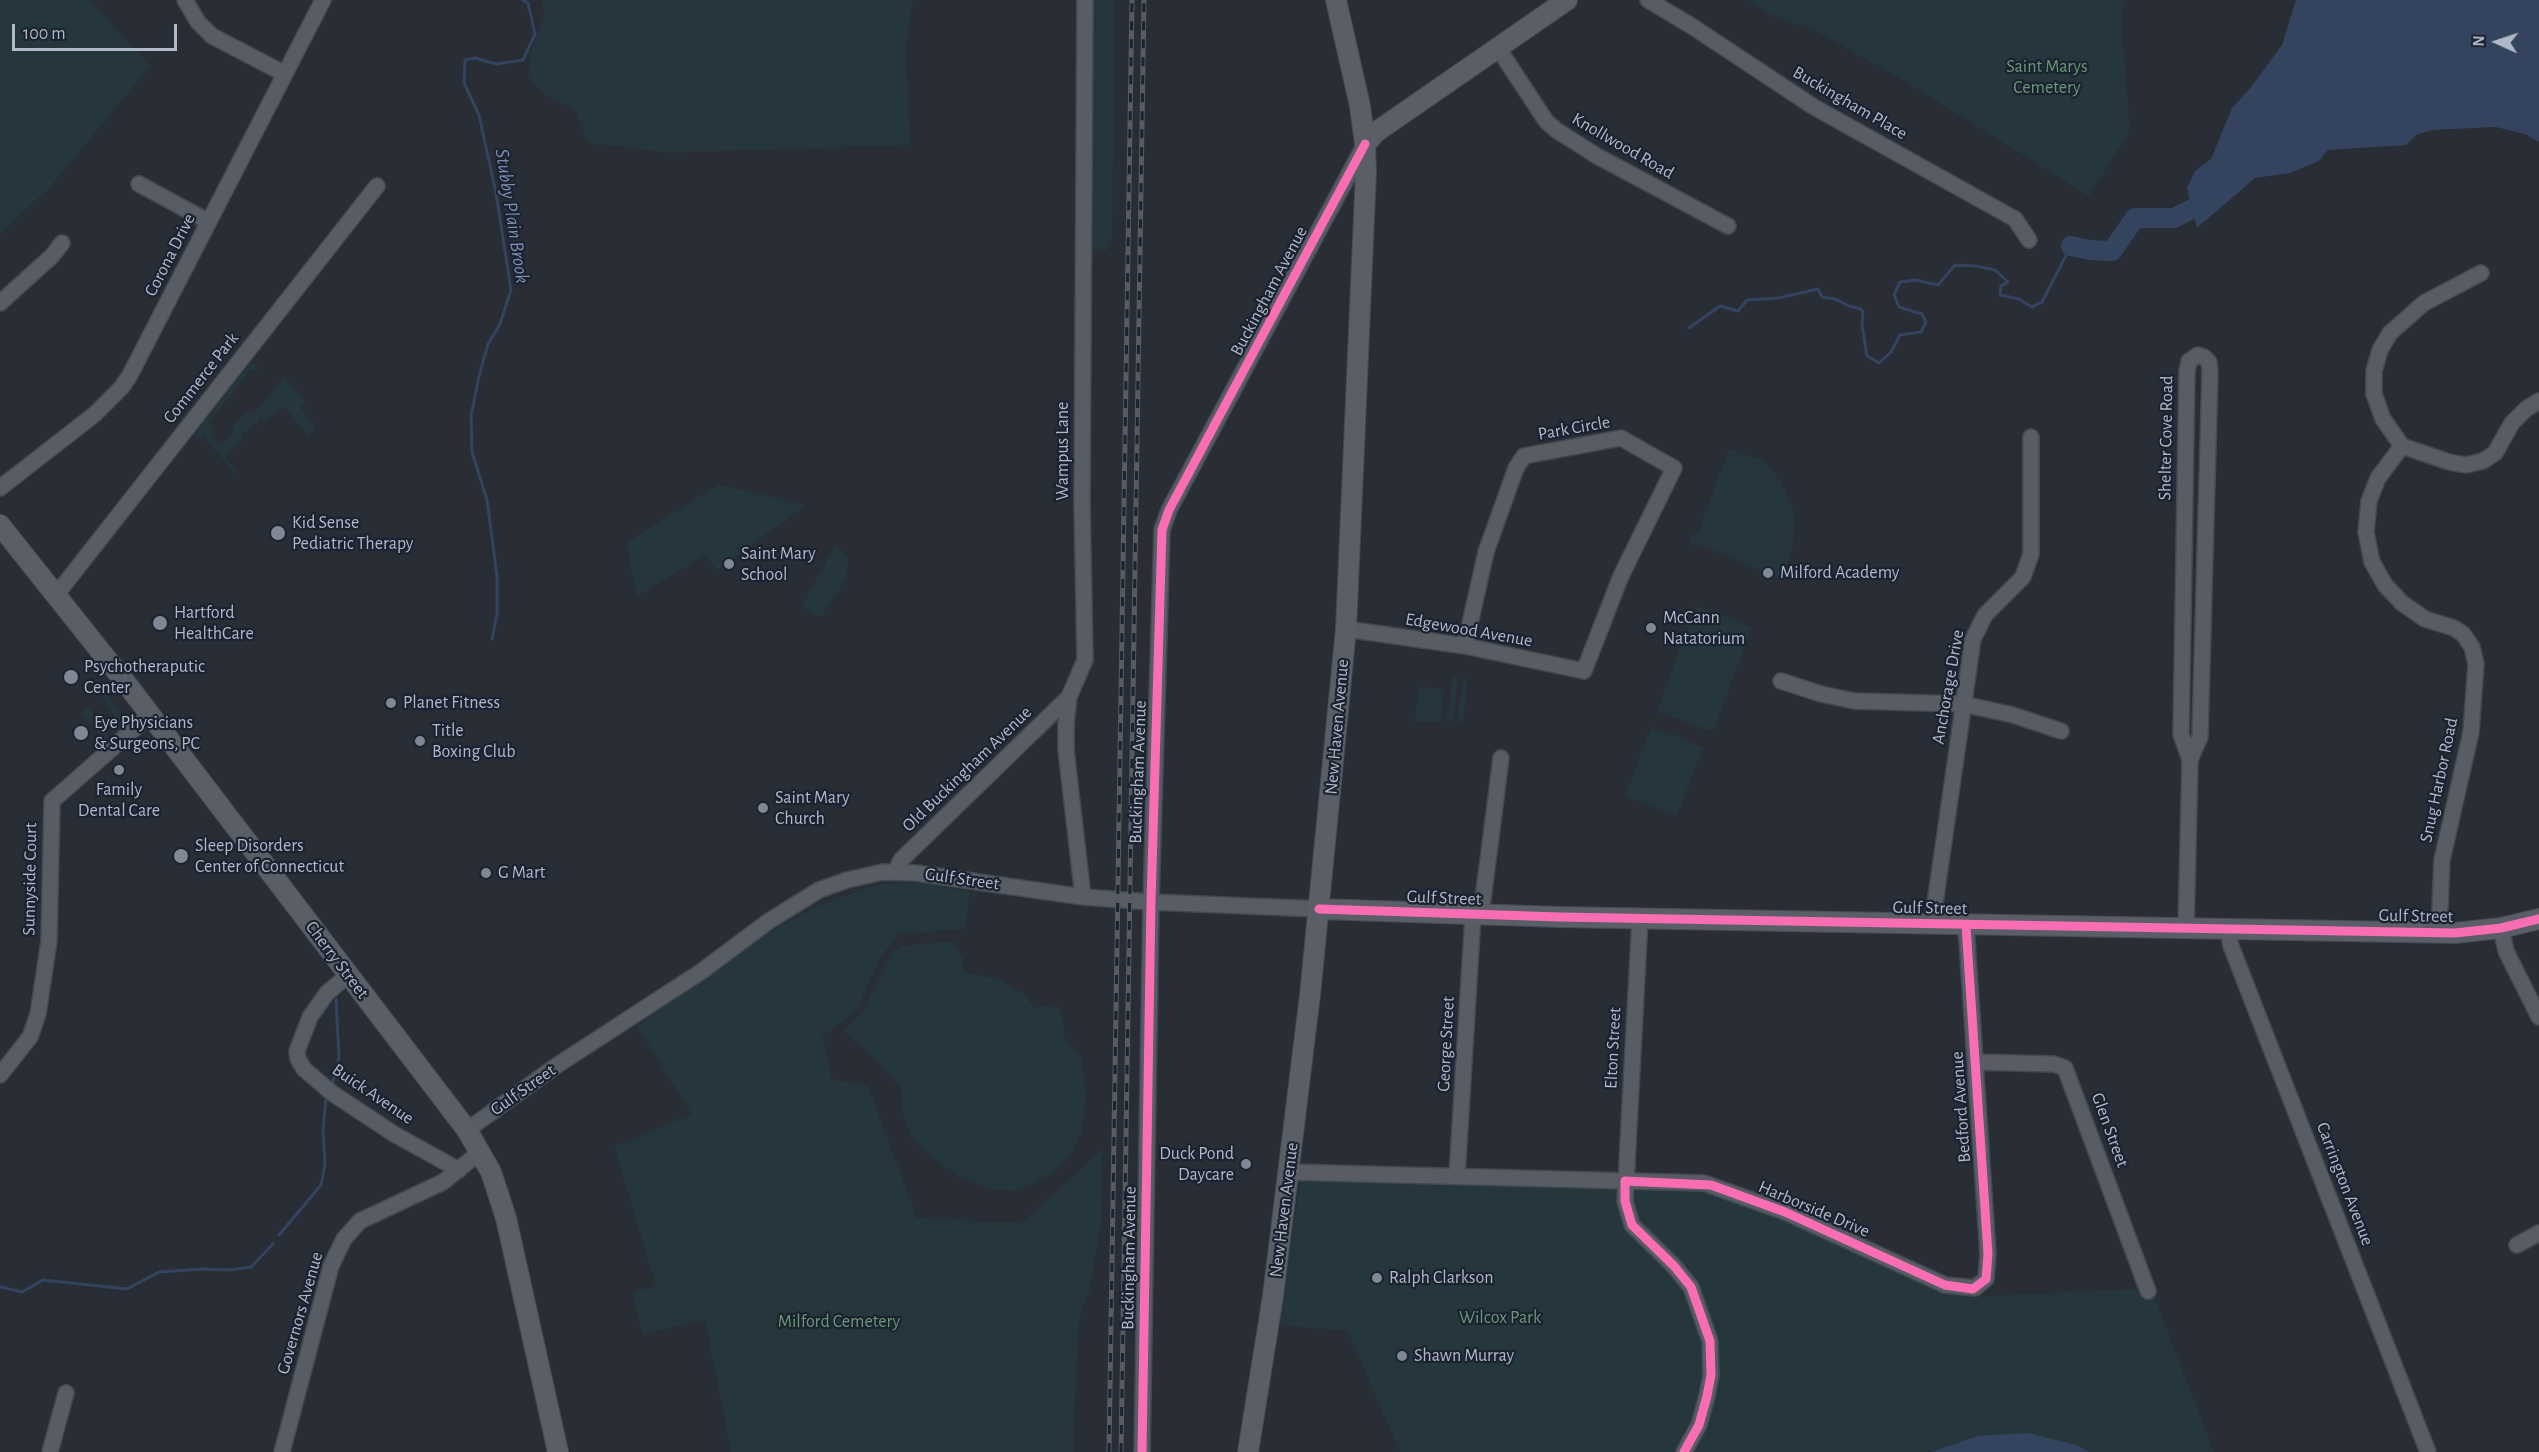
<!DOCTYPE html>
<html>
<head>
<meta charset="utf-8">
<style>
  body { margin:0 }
  #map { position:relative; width:2539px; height:1452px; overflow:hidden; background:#282d36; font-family:"Alegreya Sans",sans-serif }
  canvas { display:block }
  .north { position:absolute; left:2467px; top:12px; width:60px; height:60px; -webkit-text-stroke:4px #1b2331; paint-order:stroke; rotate:273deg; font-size:16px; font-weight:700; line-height:24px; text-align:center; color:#b1b9c8 }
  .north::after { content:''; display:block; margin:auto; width:21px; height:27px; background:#b1b9c8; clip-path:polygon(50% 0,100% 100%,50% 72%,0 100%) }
  .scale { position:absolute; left:12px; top:24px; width:165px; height:27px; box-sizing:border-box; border:3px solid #b1b9c8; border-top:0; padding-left:8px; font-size:18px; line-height:21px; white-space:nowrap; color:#b1b9c8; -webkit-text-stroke:4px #1b2331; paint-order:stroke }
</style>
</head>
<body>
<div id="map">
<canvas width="2539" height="1452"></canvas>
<div class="north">N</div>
<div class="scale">100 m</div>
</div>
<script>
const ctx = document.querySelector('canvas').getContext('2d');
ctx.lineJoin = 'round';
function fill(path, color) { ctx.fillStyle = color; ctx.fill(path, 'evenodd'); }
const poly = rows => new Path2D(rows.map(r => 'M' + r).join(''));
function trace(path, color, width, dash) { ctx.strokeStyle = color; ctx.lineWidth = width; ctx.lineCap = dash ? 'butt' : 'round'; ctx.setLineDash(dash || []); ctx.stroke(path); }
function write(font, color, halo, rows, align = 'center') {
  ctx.font = font + ' "Alegreya Sans",sans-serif'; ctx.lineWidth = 4.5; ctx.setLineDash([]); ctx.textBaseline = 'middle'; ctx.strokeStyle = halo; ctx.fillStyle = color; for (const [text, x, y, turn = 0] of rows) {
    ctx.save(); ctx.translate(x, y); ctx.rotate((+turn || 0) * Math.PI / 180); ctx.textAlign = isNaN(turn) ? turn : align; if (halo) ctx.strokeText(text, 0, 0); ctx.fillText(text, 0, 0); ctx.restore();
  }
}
const green = poly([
  [0,0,90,0,150,66,52,185,0,234],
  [542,0,913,0,906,47,910,145,668,153,589,143,574,109,545,95,528,77,531,51,544,17],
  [1092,0,1115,0,1112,237,1106,251,1096,251,1088,242],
  [1747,0,2126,0,2123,3,2122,31,2130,130,2089,196,1908,83,1818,32,1771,15],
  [250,363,254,364,260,373,251,369,209,422,215,430,210,436,219,445,234,433,232,428,244,413,248,411,254,414,285,377,305,402,300,407,316,428,308,436,284,406,265,422,261,417,257,420,261,425,256,423,247,431,248,436,244,431,241,434,244,439,224,455,238,472,235,474,204,436,198,440,194,435],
  [1729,449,1765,461,1781,482,1795,514,1792,551,1781,580,1702,545,1692,545,1689,539,1698,532],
  [719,484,806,505,717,570,705,555,637,596,626,543],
  [835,546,848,556,847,577,822,616,813,615,802,606],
  [1696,606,1752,627,1713,732,1657,711],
  [1453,677,1458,677,1453,722,1447,721],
  [1463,678,1468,678,1463,723,1457,722],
  [97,683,127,721,115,731,114,727,118,722,97,689,90,693,87,691],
  [1419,687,1444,689,1440,723,1415,721],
  [85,708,89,708,108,737,104,740,81,712],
  [1651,727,1703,747,1677,816,1625,796],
  [903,883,928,884,970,892,965,929,899,934,880,958,857,1010,822,1037,832,1079,868,1086,917,1218,1022,1223,1102,1150,1101,1221,1089,1293,1079,1316,1073,1452,731,1452,705,1320,643,1334,632,1292,656,1286,614,1147,692,1114,637,1026,754,941,817,906,880,884],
  [952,941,963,959,964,972,1000,980,1024,994,1035,1008,1052,1004,1059,1008,1063,1018,1065,1039,1081,1057,1086,1092,1082,1130,1073,1151,1053,1174,1017,1191,993,1190,963,1179,931,1157,911,1136,904,1117,900,1086,869,1053,844,1031,863,1012,893,952,902,946],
  [1300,1180,1702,1191,1795,1224,1949,1293,1986,1296,2151,1288,2214,1452,2089,1452,2077,1445,1977,1436,1932,1452,1400,1452,1348,1331,1280,1325]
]);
const water = poly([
  [2296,0,2539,0,2539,142,2525,134,2496,127,2432,130,2416,135,2406,145,2328,150,2319,161,2290,173,2255,178,2197,228,2187,188,2195,171,2211,159,2232,108,2251,87,2282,45],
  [2028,1433,2077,1445,2089,1452,1932,1452,1977,1436]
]);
const stream = poly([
  [1689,328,1720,306,1738,311,1747,300,1779,298,1818,289,1822,297,1835,299,1849,306,1861,309,1863,312,1862,325,1867,356,1879,363,1891,352,1900,335,1921,332,1926,322,1922,314,1899,307,1894,295,1900,282,1915,280,1938,285,1955,265,1976,266,1995,270,2008,282,2001,286,2000,295,2019,299,2032,307,2042,302,2071,246],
  [492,639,497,614,497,576,487,500,472,452,471,416,479,376,488,344,500,324,511,290,496,193,479,115,464,83,465,60,475,58,496,64,523,60,535,34,528,3,523,0],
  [333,1082,339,1057,336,999],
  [279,1235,321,1185,325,1164,323,1130,326,1098],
  [0,1287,22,1292,43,1280,127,1289,159,1272,203,1269,229,1270,251,1267,273,1244]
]);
const river = poly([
  [2071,246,2090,250,2112,251,2135,218,2174,218,2192,209]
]);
const minor = poly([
  [185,0,198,22,212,36,285,74],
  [1648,0,1690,25,1814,107,2015,219,2029,240],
  [1498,48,1546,121,1556,130,1597,156,1728,226],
  [139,184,209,222],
  [2481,273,2424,303,2390,333,2380,350,2374,371,2374,394,2383,419,2402,446,2449,462,2466,465,2483,461,2495,453,2512,423,2526,409,2539,401],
  [0,303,52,256,62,243],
  [2402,446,2378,478,2369,501,2366,532,2372,562,2385,585,2402,603,2425,619,2454,628,2463,634,2472,647,2476,664,2471,732,2442,860,2439,933],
  [0,488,95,414,122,387,130,375,323,0],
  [56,595,377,186],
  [1346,629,1465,646,1584,671,1621,576,1674,468,1621,438,1524,456,1516,468,1486,552,1465,646],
  [1781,681,1821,694,1854,701,1963,704,2013,715,2061,731],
  [895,872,901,860,1069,697],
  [1083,897,1066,750,1066,724,1069,697,1085,660,1082,502,1085,0],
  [1481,915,1501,758],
  [1640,918,1625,1201,1632,1225,1674,1266,1691,1287,1710,1341,1711,1375,1707,1396,1699,1425,1684,1452],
  [1932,924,1973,639,1985,615,2023,577,2031,554,2031,437],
  [2501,928,2506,951,2539,1017],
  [2186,929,2190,760,2200,737,2210,371,2209,362,2204,357,2198,355,2189,361,2187,371,2181,734,2190,760],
  [2228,930,2231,946,2428,1452],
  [348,975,327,993,310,1017,297,1051,298,1059,304,1069,332,1093,394,1134,459,1170],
  [1975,1062,2054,1064,2065,1068,2148,1291],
  [0,1075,30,1037,38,1014,49,941,52,801,150,715],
  [467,1130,556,1066,702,971,769,921,819,890,847,880,883,872,916,873,1083,897,1151,902,1319,909],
  [1289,1172,1704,1183,1785,1212,1945,1285,1975,1288,1986,1279,1988,1254,1966,926],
  [1457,1176,1473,915],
  [2517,1245,2539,1233],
  [50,1452,66,1393],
  [282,1452,331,1266,344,1239,360,1221,443,1182,480,1152],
  [1142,1452,1151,902,1162,530,1169,510,1364,146]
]);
const major = poly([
  [1365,144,1376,132,1567,0],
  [0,525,129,687,467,1130,491,1172,506,1218,558,1452],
  [1319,909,1560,917,2455,933,2501,928,2539,919],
  [1248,1452,1273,1296,1310,995,1346,629,1366,172,1365,144,1360,106,1336,0]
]);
const rail = poly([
  [1109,1452,1132,0],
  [1121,1452,1144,0]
]);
const cycleway = poly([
  [1319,909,1560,917,2455,933,2501,928,2539,919],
  [1142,1452,1151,902,1162,530,1169,510,1365,144],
  [1684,1452,1699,1425,1707,1396,1711,1375,1710,1341,1691,1287,1674,1266,1632,1225,1625,1201,1625,1181,1711,1185,1785,1212,1945,1285,1973,1289,1986,1279,1988,1254,1966,926]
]);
const markers = [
  [278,533,8,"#818895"],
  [729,564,6,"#818895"],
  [1768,573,6,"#818895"],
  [160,623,8,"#818895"],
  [1651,628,6,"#818895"],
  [71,677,8,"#818895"],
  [391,703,6,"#818895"],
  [81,733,8,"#818895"],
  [420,741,6,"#818895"],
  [119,770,6,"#818895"],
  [763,808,6,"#818895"],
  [181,856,8,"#818895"],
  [486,873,6,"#818895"],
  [1246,1164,6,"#818895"],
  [1377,1278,6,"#818895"],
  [1402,1356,6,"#818895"]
];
const parkNames = [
  ["Saint Marys",2047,67],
  ["Cemetery",2047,88],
  ["Wilcox Park",1500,1318],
  ["Milford Cemetery",839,1322]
];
const streetNames = [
  ["Buckingham Place",1850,103,30],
  ["Knollwood Road",1623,146,30],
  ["Corona Drive",170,255,-63],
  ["Buckingham Avenue",1269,291,-62],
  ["Commerce Park",201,378,-52],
  ["Park Circle",1574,428,-10],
  ["Shelter Cove Road",2166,438,-89],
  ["Wampus Lane",1063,451,-90],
  ["Edgewood Avenue",1469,630,10],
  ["Anchorage Drive",1948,687,-80],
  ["New Haven Avenue",1337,727,-85],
  ["Old Buckingham Avenue",967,769,-44],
  ["Buckingham Avenue",1138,772,-88],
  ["Snug Harbor Road",2439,780,-78],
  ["Sunnyside Court",30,879,-89],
  ["Gulf Street",962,879,8],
  ["Gulf Street",1444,898,2],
  ["Gulf Street",1930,908,1],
  ["Gulf Street",2416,916,1],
  ["Cherry Street",337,960,53],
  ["George Street",1446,1044,-87],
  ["Elton Street",1613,1048,-87],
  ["Gulf Street",523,1090,-35],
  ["Buick Avenue",373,1094,34],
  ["Bedford Avenue",1961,1107,-94],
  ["Glen Street",2110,1130,70],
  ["Carrington Avenue",2345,1184,69],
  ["Harborside Drive",1814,1209,23],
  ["New Haven Avenue",1284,1210,-83],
  ["Buckingham Avenue",1129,1258,-89],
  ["Governors Avenue",300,1313,-74]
];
const poiNames = [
  ["Kid Sense",292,523],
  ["Pediatric Therapy",292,544],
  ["Saint Mary",741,554],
  ["School",741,575],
  ["Milford Academy",1780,573],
  ["Hartford",174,613],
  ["HealthCare",174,634],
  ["McCann",1663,618],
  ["Natatorium",1663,639],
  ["Psychotheraputic",84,667],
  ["Center",84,688],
  ["Planet Fitness",403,703],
  ["Eye Physicians",94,723],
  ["& Surgeons, PC",94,744],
  ["Title",432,731],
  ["Boxing Club",432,752],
  ["Family",119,790,"center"],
  ["Dental Care",119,811,"center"],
  ["Saint Mary",775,798],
  ["Church",775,819],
  ["Sleep Disorders",195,846],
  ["Center of Connecticut",195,867],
  ["G Mart",498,873],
  ["Duck Pond",1234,1154,"right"],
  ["Daycare",1234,1175,"right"],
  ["Ralph Clarkson",1389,1278],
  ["Shawn Murray",1414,1356]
];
const waterNames = [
  ["Stubby Plain Brook",512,216,81]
];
fill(green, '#25373c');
fill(water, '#34445f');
trace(stream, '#34445f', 3);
trace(river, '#34445f', 20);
trace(minor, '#44484f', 18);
trace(major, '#454a53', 22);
trace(minor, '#585c64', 15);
trace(major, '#5a5e66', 20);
trace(rail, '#575b62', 5);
trace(rail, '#1b2331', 3, [9]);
trace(cycleway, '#f96db3', 9);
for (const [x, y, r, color] of markers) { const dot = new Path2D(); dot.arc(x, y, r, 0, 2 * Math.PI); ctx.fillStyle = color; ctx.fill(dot); trace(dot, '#1b2331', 2); }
write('18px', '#689976', '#1b2331', parkNames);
write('18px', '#b1b9c8', '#1b2331', streetNames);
write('18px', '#b1b9c8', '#1b2331', poiNames, 'left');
write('italic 20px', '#798eb0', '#1b2331', waterNames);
</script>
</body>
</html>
